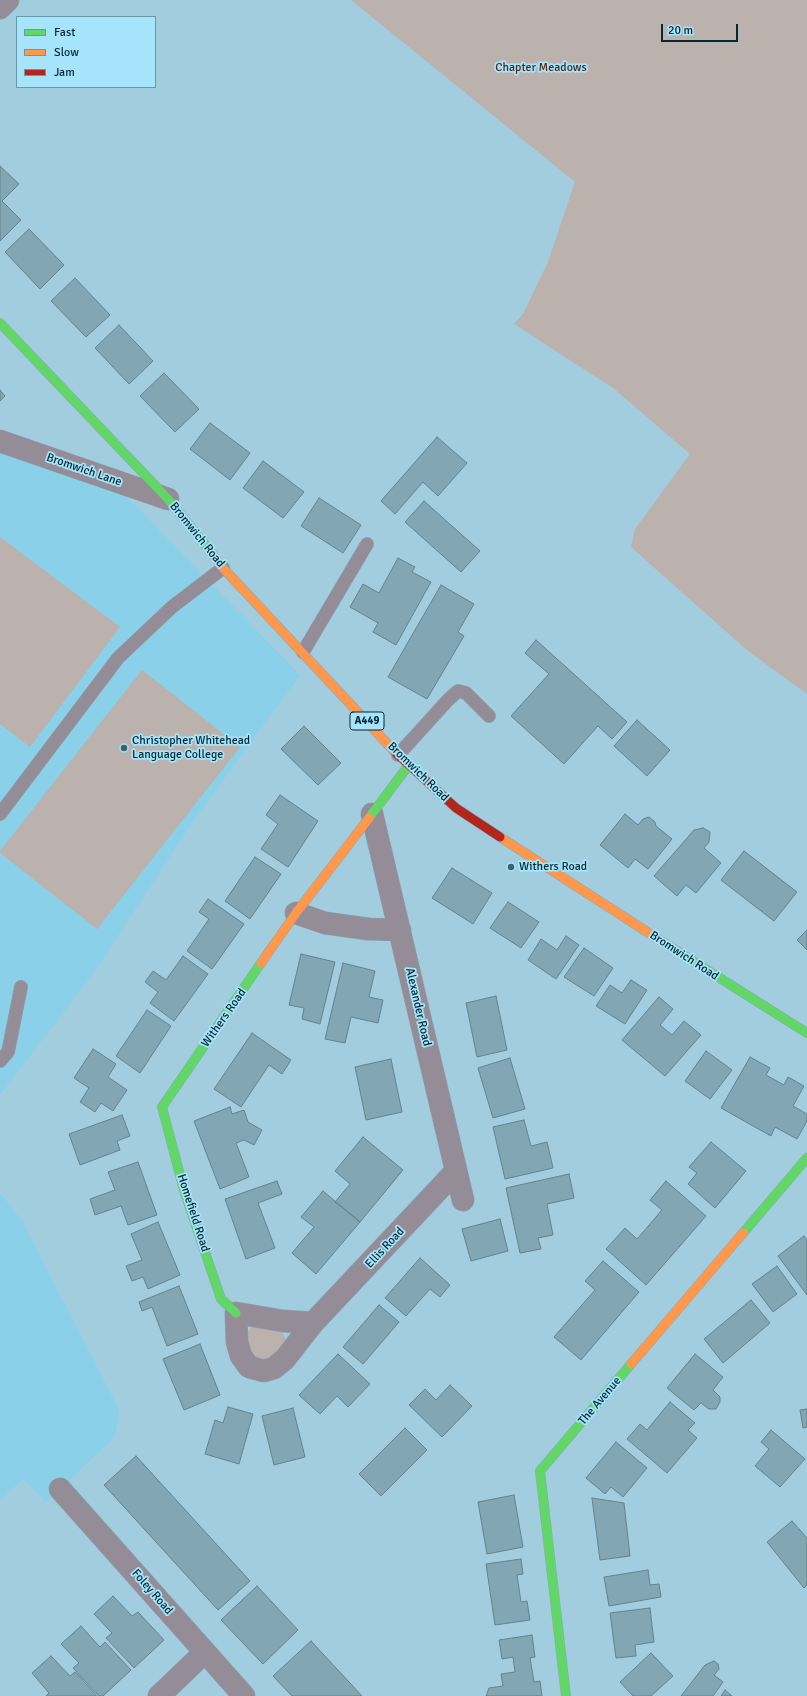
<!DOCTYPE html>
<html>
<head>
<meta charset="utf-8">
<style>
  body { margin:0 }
  #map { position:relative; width:807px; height:1696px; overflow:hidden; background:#a2cdde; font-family:Signika,sans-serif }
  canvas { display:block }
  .legend { position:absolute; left:16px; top:16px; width:140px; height:72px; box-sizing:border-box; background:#a6e4fb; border:1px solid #6699ab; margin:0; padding:5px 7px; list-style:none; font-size:12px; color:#052934 }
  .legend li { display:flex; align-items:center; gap:8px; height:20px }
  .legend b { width:20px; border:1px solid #6699ab }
  .scale { position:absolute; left:661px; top:24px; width:77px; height:18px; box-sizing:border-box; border:2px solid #052934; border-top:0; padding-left:5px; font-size:12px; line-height:14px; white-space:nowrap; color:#052934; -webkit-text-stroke:3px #a6e4fb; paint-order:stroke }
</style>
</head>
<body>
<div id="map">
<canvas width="807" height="1696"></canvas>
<ul class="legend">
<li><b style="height:5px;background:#63d668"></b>Fast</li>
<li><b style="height:5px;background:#ff974d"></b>Slow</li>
<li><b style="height:5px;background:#b3261e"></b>Jam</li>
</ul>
<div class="scale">20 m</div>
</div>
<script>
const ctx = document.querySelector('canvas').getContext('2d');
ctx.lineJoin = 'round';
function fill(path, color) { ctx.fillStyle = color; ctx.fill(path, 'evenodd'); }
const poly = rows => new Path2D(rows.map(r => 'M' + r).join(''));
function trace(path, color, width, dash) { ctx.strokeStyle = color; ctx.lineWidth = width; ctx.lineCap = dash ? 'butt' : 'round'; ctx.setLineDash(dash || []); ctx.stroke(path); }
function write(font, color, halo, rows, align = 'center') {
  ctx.font = font + ' Signika,sans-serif'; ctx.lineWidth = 3.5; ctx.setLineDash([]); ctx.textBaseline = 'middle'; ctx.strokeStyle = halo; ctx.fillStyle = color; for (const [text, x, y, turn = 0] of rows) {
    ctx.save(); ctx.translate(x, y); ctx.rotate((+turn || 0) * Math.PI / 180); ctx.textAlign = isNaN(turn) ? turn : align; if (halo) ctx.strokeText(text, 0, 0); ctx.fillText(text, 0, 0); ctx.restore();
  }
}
const built = poly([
  [0,452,125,495,300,675,194,820,95,971,0,1095],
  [0,1193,23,1222,119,1410,115,1437,46,1502,23,1479,0,1500]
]);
const green = poly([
  [351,0,807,0,807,694,748,651,631,547,635,529,690,454,613,388,514,324,523,314,548,262,575,182],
  [0,537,120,627,30,747,0,724],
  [142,670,240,747,97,929,0,853,0,851],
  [256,1321,279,1324,288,1345,273,1363,249,1358,242,1339]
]);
const building = poly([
  [0,166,19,184,2,201,21,220,0,241,0,166],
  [29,229,64,265,40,289,5,252,29,229],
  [75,278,110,315,86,337,51,301,75,278],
  [119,325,153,361,129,384,95,348,119,325],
  [164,373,199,409,175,432,140,396,164,373],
  [0,390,5,396,0,401,0,390],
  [210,423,250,453,230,480,190,449,210,423],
  [437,437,467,463,438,496,423,482,395,514,381,501,437,437],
  [263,461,304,492,283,518,243,488,263,461],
  [319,498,361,525,343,553,301,526,319,498],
  [424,501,480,551,461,572,405,522,424,501],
  [398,558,415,567,412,572,431,582,396,645,373,632,378,623,350,607,363,584,379,593,398,558],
  [441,585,474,604,458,632,464,636,427,699,388,677,441,585],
  [536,640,627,722,612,739,598,726,564,764,511,716,549,674,525,653,536,640],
  [637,720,670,750,647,776,614,746,637,720],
  [304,726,341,763,318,785,281,749,304,726],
  [280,795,318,821,288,867,261,849,278,824,266,815,280,795],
  [625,814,638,825,643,819,649,817,655,822,656,826,672,839,648,869,635,859,628,868,600,845,625,814],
  [703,828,710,832,709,842,704,848,721,863,696,893,686,885,677,896,654,876,694,830,703,828],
  [744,851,797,892,774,921,721,880,744,851],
  [255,857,281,874,250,919,225,901,255,857],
  [452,868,492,893,473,924,432,898,452,868],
  [208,899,244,924,212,969,187,951,209,919,199,912,208,899],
  [508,902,539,922,521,948,490,928,508,902],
  [807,930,807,950,797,940,807,930],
  [566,936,579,945,556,979,528,960,541,939,557,950,566,936],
  [584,948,613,968,594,996,564,977,584,948],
  [301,954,335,962,320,1024,302,1019,304,1008,289,1005,301,954],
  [183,956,208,974,174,1021,150,1003,158,992,145,982,153,971,166,980,183,956],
  [343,963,375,971,369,997,383,1000,378,1023,351,1017,345,1043,325,1039,343,963],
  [631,980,647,990,625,1024,596,1006,610,985,622,993,631,980],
  [496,996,507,1050,477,1057,466,1003,496,996],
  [659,997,673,1009,660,1025,672,1035,684,1021,701,1035,665,1076,622,1040,659,997],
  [147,1010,171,1026,140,1073,116,1056,147,1010],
  [252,1033,291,1060,282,1074,269,1065,241,1107,214,1089,252,1033],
  [93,1049,116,1064,108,1077,127,1090,113,1111,101,1103,95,1112,80,1102,89,1088,74,1078,93,1049],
  [706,1051,732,1070,710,1099,685,1081,706,1051],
  [750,1057,770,1068,766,1075,784,1085,788,1077,804,1086,793,1106,807,1114,807,1121,797,1139,775,1127,771,1136,721,1108,750,1057],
  [510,1058,525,1109,493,1118,478,1068,510,1058],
  [391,1059,402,1112,366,1120,355,1067,391,1059],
  [230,1107,232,1114,244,1110,248,1122,262,1130,254,1145,244,1140,236,1143,249,1177,220,1189,194,1121,230,1107],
  [122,1115,130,1136,117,1141,120,1150,80,1165,69,1134,122,1115],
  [524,1120,531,1146,547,1142,553,1168,505,1179,493,1127,524,1120],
  [363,1137,403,1170,360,1222,335,1202,350,1184,335,1171,363,1137],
  [711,1142,746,1171,715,1208,688,1184,697,1173,689,1167,711,1142],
  [138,1162,157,1215,128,1225,121,1206,95,1215,90,1199,115,1190,108,1172,138,1162],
  [569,1174,574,1198,547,1204,553,1235,538,1238,541,1249,520,1253,506,1188,569,1174],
  [277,1181,282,1194,258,1203,275,1248,246,1259,225,1199,277,1181],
  [666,1181,706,1216,646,1285,606,1249,625,1228,637,1239,662,1210,650,1200,666,1181],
  [323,1191,360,1222,316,1274,292,1253,314,1227,301,1217,323,1191],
  [500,1219,508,1251,471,1261,462,1229,500,1219],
  [158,1222,180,1275,148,1289,143,1277,132,1281,126,1266,142,1260,131,1234,158,1222],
  [804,1236,807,1240,807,1295,778,1256,804,1236],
  [420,1258,450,1285,440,1297,430,1289,406,1316,385,1298,420,1258],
  [603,1261,639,1292,581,1360,554,1337,595,1290,585,1281,603,1261],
  [777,1266,797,1294,773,1312,752,1284,777,1266],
  [179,1286,198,1334,167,1346,152,1307,142,1311,139,1302,179,1286],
  [751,1300,770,1323,723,1363,704,1339,751,1300],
  [379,1305,399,1322,363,1364,343,1347,379,1305],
  [200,1344,220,1395,184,1410,163,1359,200,1344],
  [338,1354,370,1384,348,1407,337,1396,320,1414,299,1395,338,1354],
  [695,1354,723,1377,713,1390,720,1397,720,1402,716,1409,709,1409,701,1403,694,1410,667,1388,695,1354],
  [450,1385,472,1406,442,1437,409,1405,425,1389,436,1400,450,1385],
  [670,1402,695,1423,688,1430,697,1438,667,1473,627,1439,640,1424,647,1430,670,1402],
  [228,1407,253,1414,239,1464,205,1454,215,1420,223,1423,228,1407],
  [293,1408,305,1457,274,1465,262,1416,293,1408],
  [807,1409,807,1427,803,1428,800,1410,807,1409],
  [405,1428,427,1450,381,1496,359,1474,405,1428],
  [771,1430,805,1459,780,1487,755,1466,769,1449,761,1442,771,1430],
  [616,1442,647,1468,623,1497,611,1487,605,1494,586,1478,616,1442],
  [136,1456,250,1581,218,1610,104,1485,136,1456],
  [514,1495,523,1547,487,1554,478,1502,514,1495],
  [592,1498,624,1503,630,1556,600,1560,592,1498],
  [792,1521,807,1538,807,1585,804,1588,767,1542,792,1521],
  [521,1559,523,1574,517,1575,521,1602,527,1601,530,1620,495,1625,486,1564,521,1559],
  [648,1570,650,1585,659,1584,661,1597,609,1606,604,1577,648,1570],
  [257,1586,298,1630,263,1664,221,1620,257,1586],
  [113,1596,132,1616,138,1612,164,1640,134,1668,106,1638,112,1633,94,1614,113,1596],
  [650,1608,654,1642,635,1645,636,1656,616,1658,610,1613,650,1608],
  [81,1626,100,1647,105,1642,131,1670,103,1696,99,1696,73,1668,79,1663,61,1644,81,1626],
  [532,1635,535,1657,530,1658,534,1682,540,1681,542,1696,486,1696,489,1688,503,1686,501,1674,515,1672,513,1657,502,1659,499,1640,532,1635],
  [311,1641,362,1696,292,1696,273,1676,311,1641],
  [651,1653,673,1676,651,1696,633,1696,620,1682,651,1653],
  [51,1656,70,1676,75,1672,97,1696,46,1696,49,1693,32,1673,51,1656],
  [714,1661,718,1664,719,1669,714,1675,723,1682,713,1696,681,1696,705,1665,714,1661],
  [725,1690,732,1696,721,1696,725,1690]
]);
const lane = poly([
  [303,652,367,544],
  [398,755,448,700,458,691,466,693,489,716],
  [0,814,118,658,172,607,223,568],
  [0,1061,8,1052,21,987]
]);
const street = poly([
  [0,8,8,0],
  [0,441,168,499],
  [372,814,463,1200],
  [296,913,325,923,368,929,400,930],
  [236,1313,283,1321,313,1323,285,1359,274,1368,264,1371,249,1367,241,1356,237,1342,236,1313],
  [313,1323,456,1171],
  [60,1489,244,1696],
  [159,1696,205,1652]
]);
const fast = poly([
  [0,323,168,499,210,551],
  [369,818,408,766],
  [669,946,807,1033],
  [743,1233,807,1158],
  [236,1313,221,1299,184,1190,162,1107,261,963],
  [566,1696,540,1471,631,1364]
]);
const slow = poly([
  [210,551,223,568,396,753],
  [500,837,669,946],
  [261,963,296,913,369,818],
  [631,1364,743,1233]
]);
const jam = poly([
  [396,753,456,808,500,837]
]);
const markers = [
  [124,748,4,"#3c6270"],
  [511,867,4,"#3c6270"]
];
const shields = [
  [367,721,34]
];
const shieldNames = [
  ["A449",367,721]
];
const parkNames = [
  ["Chapter Meadows",541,68]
];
const streetNames = [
  ["Bromwich Lane",84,470,19],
  ["Bromwich Road",197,535,51],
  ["Bromwich Road",418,772,44],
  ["Bromwich Road",684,956,33],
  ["Alexander Road",418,1007,77],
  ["Withers Road",224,1018,-55],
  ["Homefield Road",193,1213,72],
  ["Ellis Road",385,1248,-47],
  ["The Avenue",600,1401,-50],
  ["Foley Road",152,1592,49]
];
const poiNames = [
  ["Christopher Whitehead",132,741],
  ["Language College",132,755],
  ["Withers Road",519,867]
];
fill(built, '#8ad0e9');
fill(green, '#bbb1ad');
fill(building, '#81a6b4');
trace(building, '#63838e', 1);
trace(lane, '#87aab7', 14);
trace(street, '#87aab7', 23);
trace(fast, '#87aab7', 10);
trace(slow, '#87aab7', 10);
trace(jam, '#87aab7', 10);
trace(lane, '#948d98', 13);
trace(street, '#948d98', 22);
trace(fast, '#63d668', 9);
trace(slow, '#ff974d', 9);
trace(jam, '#b3261e', 9);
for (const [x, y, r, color] of markers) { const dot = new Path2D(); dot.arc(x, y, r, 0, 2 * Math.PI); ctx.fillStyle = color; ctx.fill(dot); trace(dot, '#a6e4fb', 1.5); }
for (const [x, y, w] of shields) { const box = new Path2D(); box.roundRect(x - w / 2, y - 9, w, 18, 3); ctx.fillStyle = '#a6e4fb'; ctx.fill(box); trace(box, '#052934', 1); }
write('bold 11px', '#052934', null, shieldNames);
write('12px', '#542511', '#a6e4fb', parkNames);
write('12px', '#052934', '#a6e4fb', streetNames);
write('12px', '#052934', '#a6e4fb', poiNames, 'left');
</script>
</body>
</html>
